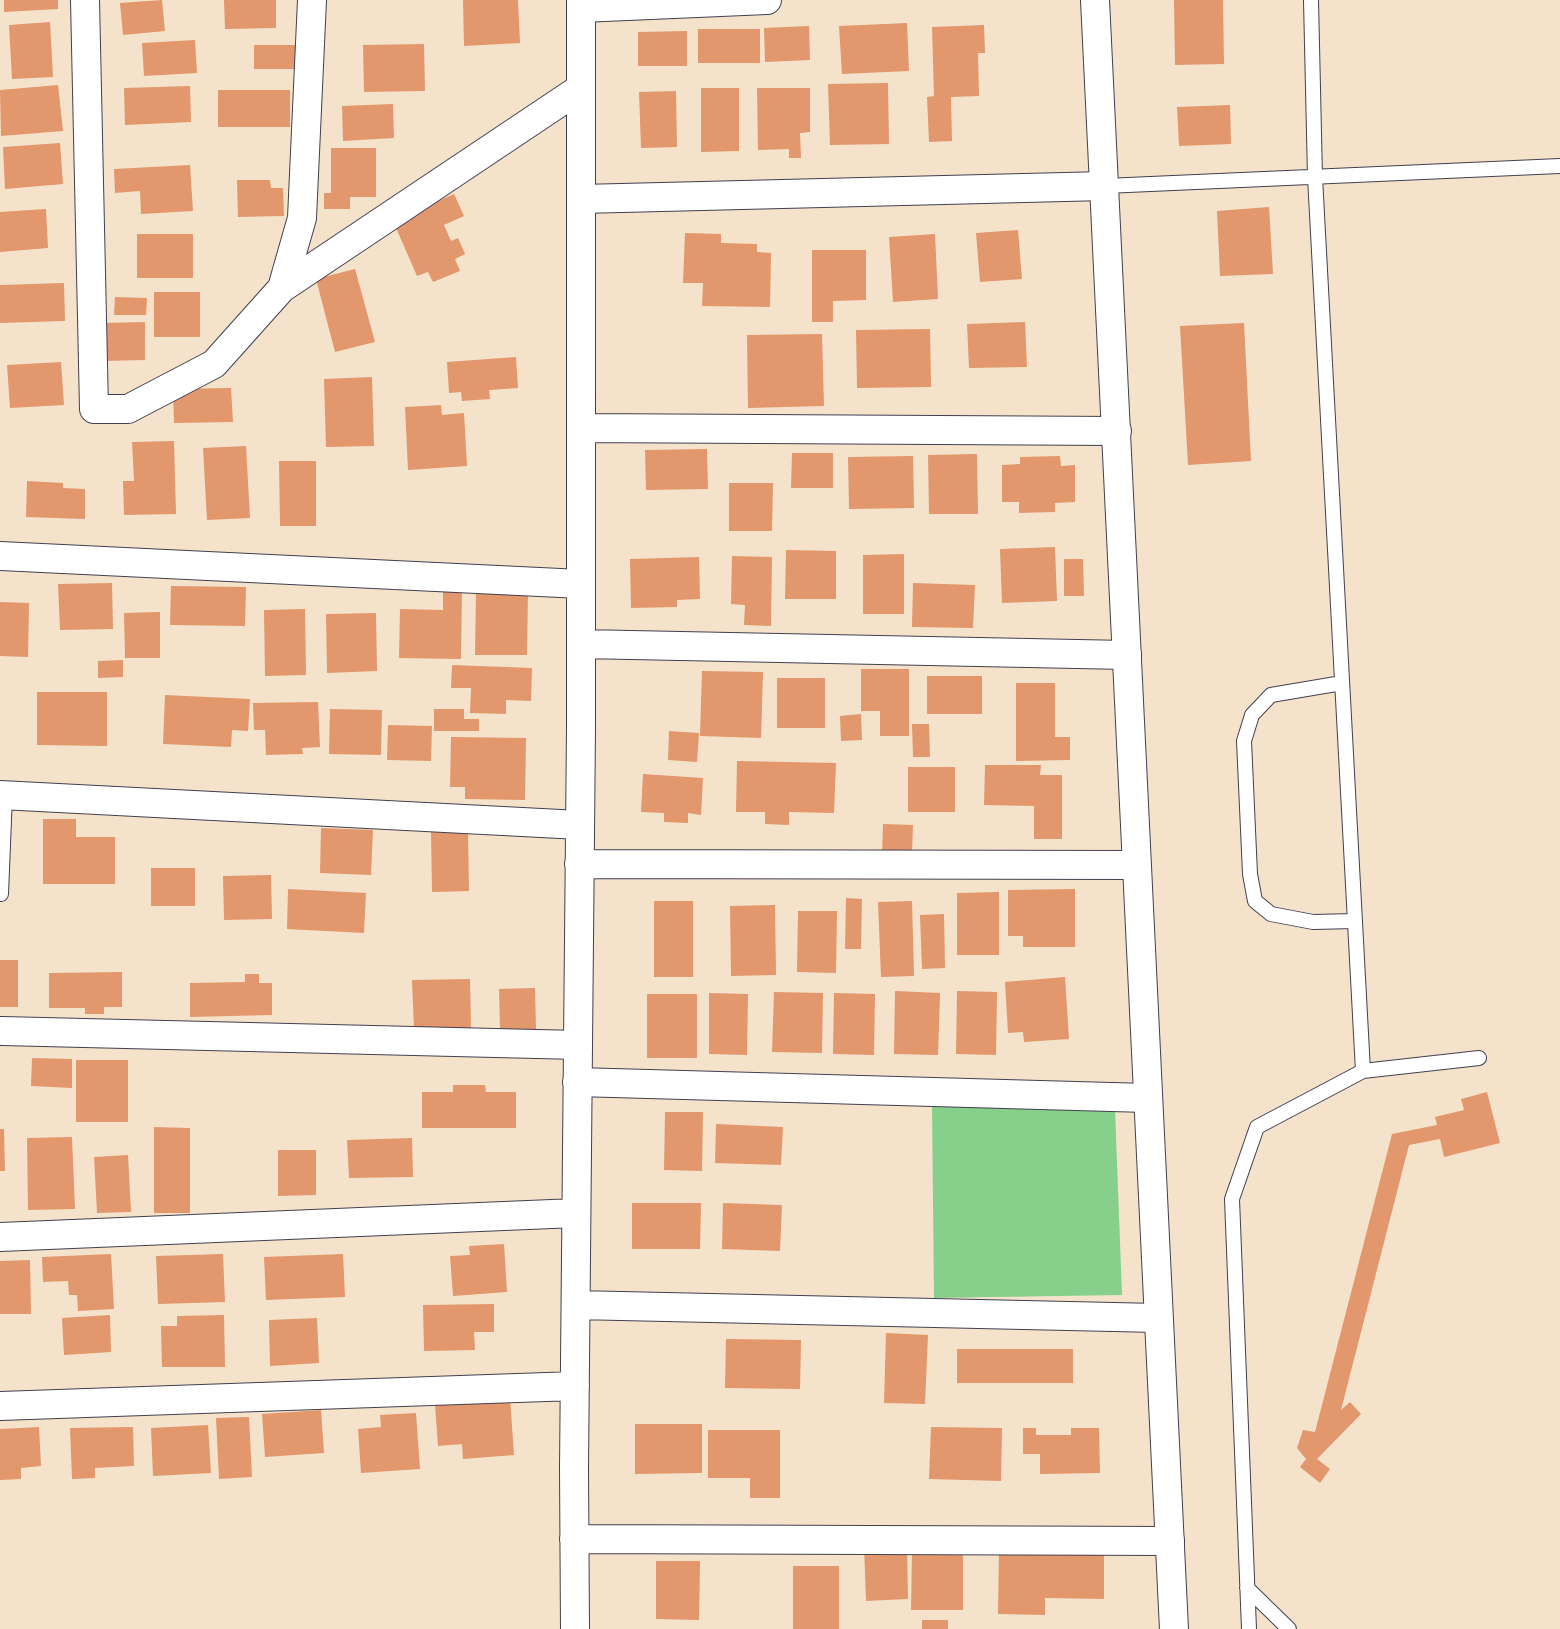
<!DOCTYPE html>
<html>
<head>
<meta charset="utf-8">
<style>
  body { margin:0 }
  canvas { display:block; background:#f4e3ca }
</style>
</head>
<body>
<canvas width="1560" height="1629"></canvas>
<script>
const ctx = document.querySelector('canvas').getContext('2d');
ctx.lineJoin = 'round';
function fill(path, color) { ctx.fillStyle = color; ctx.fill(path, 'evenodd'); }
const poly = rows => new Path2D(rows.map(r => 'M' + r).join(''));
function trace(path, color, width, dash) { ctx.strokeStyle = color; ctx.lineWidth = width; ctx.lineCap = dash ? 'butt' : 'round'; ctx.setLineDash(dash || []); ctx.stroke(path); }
const green = poly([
  [932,1105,1115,1109,1122,1295,934,1298]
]);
const building = poly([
  [4,0,58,0,58,9,4,12],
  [162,0,165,31,123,35,120,3],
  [224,0,276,0,276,28,225,29],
  [463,0,518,0,520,43,464,46],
  [1174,0,1223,0,1224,64,1175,65],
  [50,22,53,77,12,79,9,25],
  [907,23,909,71,842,74,839,26],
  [984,25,985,53,978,53,979,96,951,97,952,141,929,142,927,97,934,96,932,27],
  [809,26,810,60,765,62,764,28],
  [698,29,760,29,760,63,698,63],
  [687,31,687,66,638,66,638,32],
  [195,40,197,73,144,76,142,43],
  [424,44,425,91,364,92,363,45],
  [254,45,295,45,295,69,254,69],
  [888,83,889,144,830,145,828,84],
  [58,85,63,131,1,136,0,90],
  [190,86,191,122,125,125,124,88],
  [701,88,739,88,739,151,701,152],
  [757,88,810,88,810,132,800,133,801,158,789,158,789,149,758,150],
  [218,90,290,90,290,127,218,127],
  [676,91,677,147,641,148,639,92],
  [393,104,394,138,343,141,342,106],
  [1230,105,1231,144,1179,146,1177,107],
  [60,143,63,184,5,189,3,147],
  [331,148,376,148,376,197,350,197,350,209,324,209,324,193,331,193],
  [190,165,193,211,141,214,140,191,115,193,114,169],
  [237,180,270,180,271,188,283,188,284,216,238,217],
  [454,194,464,216,444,225,451,241,458,238,465,254,455,259,460,271,433,282,428,272,417,276,393,221],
  [1269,207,1273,274,1220,276,1217,211],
  [46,209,48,248,0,252,0,212],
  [1018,230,1022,279,980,282,976,233],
  [685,233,721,234,721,243,757,244,757,252,771,253,770,307,702,306,703,283,683,283],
  [137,234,193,234,193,278,137,278],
  [935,234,938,299,893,302,889,237],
  [812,250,866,250,866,300,833,301,833,322,812,322],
  [355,269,375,342,335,352,316,279],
  [64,283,65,321,0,323,0,285],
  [154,292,200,292,200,337,154,337],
  [115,297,147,298,146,315,114,315],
  [145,322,145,360,104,361,104,323],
  [1025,322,1027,367,969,368,967,324],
  [1244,323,1251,461,1188,465,1180,326],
  [930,329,931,387,857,388,856,330],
  [822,334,824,406,748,408,747,335],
  [516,357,518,388,489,390,490,399,462,401,461,392,449,393,447,362],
  [61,362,64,405,10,408,7,365],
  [372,377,374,446,326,447,324,379],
  [231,388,233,422,174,423,173,389],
  [441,405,442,415,464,413,467,466,408,470,405,407],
  [174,441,176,514,124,515,123,481,134,481,132,442],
  [246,446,250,518,207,520,203,448],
  [707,449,708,489,646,490,645,450],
  [792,453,833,453,833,488,791,488],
  [977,454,978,514,929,514,928,455],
  [913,456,914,508,849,509,848,457],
  [1060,456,1061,466,1075,465,1075,502,1055,503,1055,512,1019,513,1019,502,1002,502,1002,465,1020,464,1020,457],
  [279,461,316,461,316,526,280,526],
  [27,481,63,483,63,488,85,489,85,519,26,517],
  [729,483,773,483,772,531,729,531],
  [1055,547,1057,601,1002,603,1000,549],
  [786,550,836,551,836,599,785,599],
  [904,554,904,614,863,614,863,555],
  [732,556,772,557,771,626,744,625,745,605,731,604],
  [699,557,700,599,677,600,677,607,631,608,630,559],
  [1064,559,1083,559,1084,596,1064,596],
  [112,583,113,629,60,630,58,584],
  [913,583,975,585,973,628,912,627],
  [171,586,246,587,245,626,170,625],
  [443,587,462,588,461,659,399,658,400,609,443,610],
  [476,592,528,593,527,655,475,655],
  [0,602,29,603,28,657,0,656],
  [305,609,306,675,265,676,264,610],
  [160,612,160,658,125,658,124,613],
  [376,613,377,671,327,673,326,614],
  [123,660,123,677,98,678,98,661],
  [452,665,532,668,531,701,506,700,506,714,470,713,471,688,451,688],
  [861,669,909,669,909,736,880,736,880,711,861,711],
  [702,671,763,672,761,738,700,736],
  [927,676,982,676,982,714,927,714],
  [777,678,825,678,825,728,777,728],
  [1016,683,1055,683,1055,737,1070,737,1070,760,1016,761],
  [37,692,107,692,107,746,37,745],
  [165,695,250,699,248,731,232,730,231,747,163,744],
  [318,702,320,747,302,748,303,754,266,755,265,730,254,730,253,703],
  [330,709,382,710,381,755,329,754],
  [434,709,464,709,464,719,479,719,479,731,434,731],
  [861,714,862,740,841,741,840,716],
  [912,724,929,724,930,757,913,757],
  [388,725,432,726,431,761,387,760],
  [669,731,699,733,697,762,668,760],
  [451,737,526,738,525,800,465,799,465,787,450,787],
  [737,761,836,763,834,813,789,812,789,825,765,824,765,812,736,812],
  [985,765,1041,765,1040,775,1062,775,1062,839,1034,839,1034,806,984,805],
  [908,767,955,767,955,812,908,812],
  [643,774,703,778,701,815,688,813,688,823,664,822,664,813,641,812],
  [43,819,76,819,76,837,115,837,115,884,43,884],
  [883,824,913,825,912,854,882,854],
  [321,828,373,830,371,875,320,873],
  [468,831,469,891,432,892,431,832],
  [151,868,195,868,195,906,151,906],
  [271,875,272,919,224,920,223,876],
  [288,889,366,893,364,933,287,929],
  [1075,889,1075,947,1023,947,1023,936,1008,936,1008,890],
  [999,892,999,955,957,955,957,893],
  [846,898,862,899,861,949,845,949],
  [654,901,693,901,693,977,654,977],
  [912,901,914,976,881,977,878,902],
  [775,905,776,975,731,976,730,906],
  [798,911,837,911,836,973,797,972],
  [944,914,945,968,922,969,920,915],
  [0,960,18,960,18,1007,0,1007],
  [122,972,122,1007,104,1007,104,1014,85,1014,85,1008,49,1008,49,973],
  [245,974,259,974,259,983,272,983,272,1015,190,1017,190,983,245,982],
  [1065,977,1069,1039,1024,1042,1023,1032,1008,1033,1005,982],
  [470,979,471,1029,414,1030,412,980],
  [535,988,536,1029,500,1030,499,989],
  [895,991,940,993,938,1055,894,1054],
  [957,991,997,992,996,1055,956,1054],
  [774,992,823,993,822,1053,772,1052],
  [709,993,748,994,747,1055,709,1054],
  [834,993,875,994,874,1055,833,1054],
  [647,994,697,994,697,1058,647,1058],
  [32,1058,72,1059,72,1088,31,1086],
  [76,1060,128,1060,128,1122,76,1122],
  [453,1085,485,1085,486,1092,516,1092,516,1128,422,1128,422,1092,453,1092],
  [1487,1092,1500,1143,1444,1157,1440,1139,1409,1145,1341,1410,1350,1402,1361,1414,1317,1459,1330,1469,1320,1483,1300,1467,1306,1459,1297,1448,1303,1430,1315,1432,1392,1134,1437,1125,1435,1117,1464,1110,1461,1099],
  [665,1112,703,1112,702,1171,664,1170],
  [716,1124,783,1127,781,1165,715,1163],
  [154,1127,190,1128,190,1213,154,1213],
  [0,1129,4,1129,5,1171,0,1171],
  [72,1137,75,1209,28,1210,27,1138],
  [412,1138,413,1177,349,1178,347,1140],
  [278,1150,316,1150,316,1195,278,1196],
  [128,1155,131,1212,97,1213,94,1157],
  [632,1203,701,1203,700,1249,632,1249],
  [723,1203,782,1205,780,1251,722,1249],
  [504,1244,507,1292,453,1296,450,1256,470,1255,469,1246],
  [111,1254,114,1309,78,1311,77,1295,69,1295,68,1281,43,1282,42,1257],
  [223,1254,225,1302,158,1304,156,1256],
  [343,1254,345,1297,266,1300,264,1257],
  [30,1260,31,1314,0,1314,0,1261],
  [494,1304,494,1332,474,1332,475,1350,424,1351,423,1305],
  [110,1315,111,1352,64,1355,62,1318],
  [224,1315,225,1367,162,1367,161,1326,177,1326,177,1316],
  [317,1318,319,1363,270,1366,269,1320],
  [886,1333,928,1335,925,1404,884,1403],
  [726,1339,801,1340,800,1389,725,1388],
  [957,1349,1073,1349,1073,1383,957,1383],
  [510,1398,514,1455,463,1459,462,1444,438,1446,435,1405],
  [321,1410,324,1453,265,1457,262,1414],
  [416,1413,420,1469,361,1473,358,1429,381,1427,380,1415],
  [249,1417,252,1477,219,1479,216,1418],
  [635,1424,702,1424,702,1473,635,1474],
  [208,1425,211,1473,153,1476,151,1428],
  [39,1427,41,1466,21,1468,21,1479,0,1480,0,1429],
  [133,1427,134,1466,95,1468,95,1478,72,1479,70,1428],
  [931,1427,1002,1428,1001,1481,929,1479],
  [1023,1428,1036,1428,1036,1435,1071,1435,1071,1428,1099,1428,1100,1473,1040,1474,1040,1454,1023,1454],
  [708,1430,780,1430,780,1498,750,1498,750,1478,708,1478],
  [907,1545,908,1599,866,1601,864,1546],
  [912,1548,963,1549,963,1610,911,1610],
  [999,1548,1104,1550,1104,1599,1045,1598,1045,1615,998,1614],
  [656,1561,700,1561,699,1620,656,1619],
  [793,1566,839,1566,839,1629,793,1629],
  [922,1620,948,1620,948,1629,922,1629]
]);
const service = poly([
  [1105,186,1560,166],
  [1342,683,1271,695,1252,715,1244,741,1250,874,1255,901,1271,914,1313,922,1355,921],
  [1,894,5,795],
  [1363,1071,1479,1058],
  [1247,1588,1289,1629],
  [1249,1629,1232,1199,1257,1127,1363,1071,1315,177,1311,0]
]);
const minor = poly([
  [85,0,94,409,128,409,214,364,282,288,581,88],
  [581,8,767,0],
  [581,199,1105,186],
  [282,288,302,218,312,0],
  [581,428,1117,431],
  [0,556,581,584],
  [581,644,1127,655],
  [0,795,580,825],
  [579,864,1136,865],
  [2,1031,578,1045],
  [577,1082,1147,1098],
  [0,1237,576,1213],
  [576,1305,1158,1318],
  [0,1406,575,1386],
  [574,1539,1170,1541],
  [575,1629,574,1468,581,728,581,0]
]);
const tertiary = poly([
  [1095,0,1174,1629]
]);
fill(green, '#87d08c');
fill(building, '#e2976d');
trace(service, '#423f50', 16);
trace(minor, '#423f50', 30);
trace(tertiary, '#423f50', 30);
trace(service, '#fff', 14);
trace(minor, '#fff', 28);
trace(tertiary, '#fff', 28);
</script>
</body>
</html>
